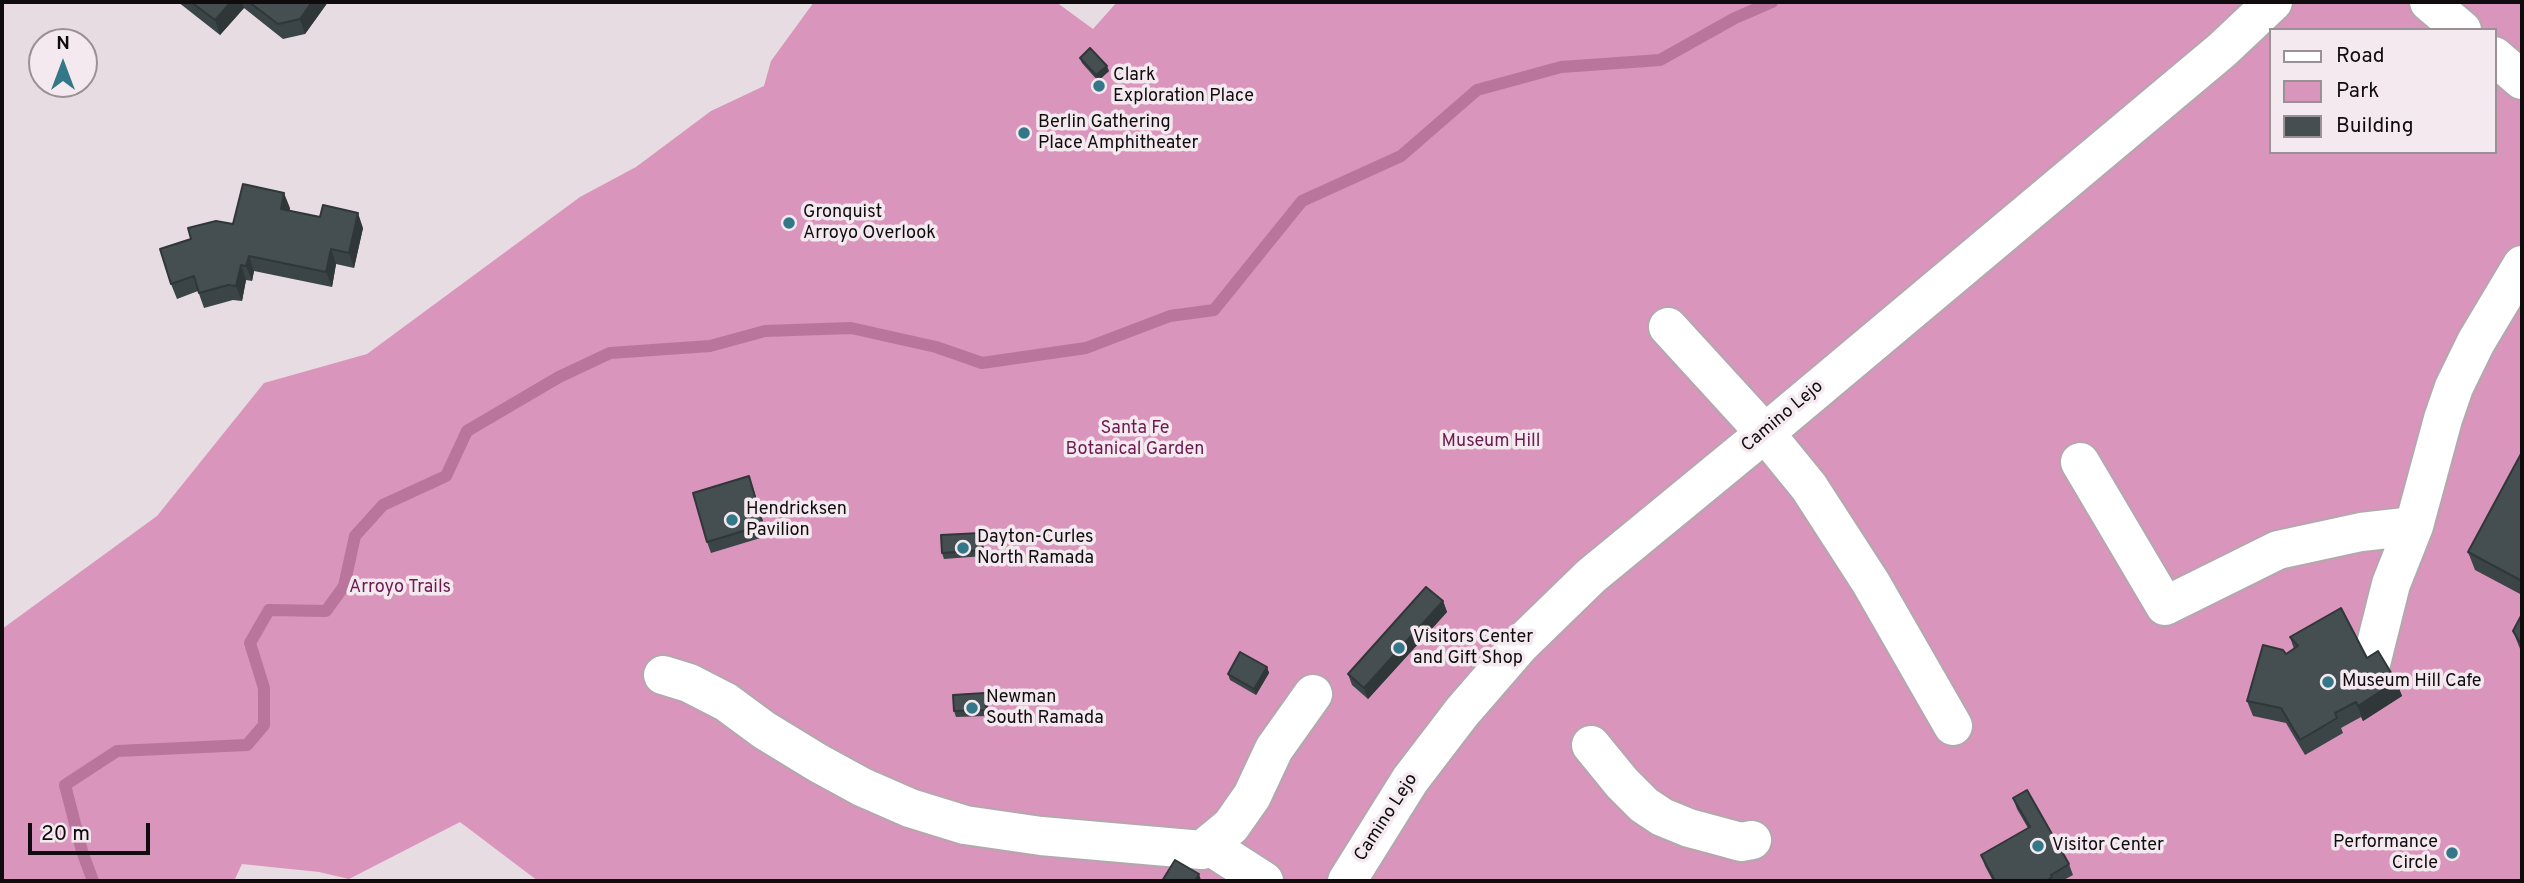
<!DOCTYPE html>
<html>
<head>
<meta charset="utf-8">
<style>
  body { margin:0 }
  #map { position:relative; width:2524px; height:883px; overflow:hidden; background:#e7dce1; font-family:Overpass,sans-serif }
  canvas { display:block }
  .frame { position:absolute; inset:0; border:4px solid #100c0e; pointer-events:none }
  .legend { position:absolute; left:2269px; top:28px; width:228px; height:126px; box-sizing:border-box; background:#f4e9ef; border:2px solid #999195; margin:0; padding:9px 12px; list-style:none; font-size:21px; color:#100c0e }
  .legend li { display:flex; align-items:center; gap:14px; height:35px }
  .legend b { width:35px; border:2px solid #999195 }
  .north { position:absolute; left:28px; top:28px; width:70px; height:70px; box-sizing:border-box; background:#f4e9ef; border:2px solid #999195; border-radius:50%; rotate:0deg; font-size:19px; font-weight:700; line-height:28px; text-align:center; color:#100c0e }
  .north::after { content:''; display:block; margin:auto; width:24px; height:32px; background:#347788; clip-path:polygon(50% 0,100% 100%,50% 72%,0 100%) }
  .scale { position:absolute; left:28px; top:823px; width:122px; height:32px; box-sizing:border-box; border:4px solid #100c0e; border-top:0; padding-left:9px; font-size:21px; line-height:24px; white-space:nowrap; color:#100c0e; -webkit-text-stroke:5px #f4e9ef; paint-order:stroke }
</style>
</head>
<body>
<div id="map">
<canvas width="2524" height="883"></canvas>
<div class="frame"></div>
<ul class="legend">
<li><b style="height:9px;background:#fff"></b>Road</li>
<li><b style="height:19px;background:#d995bb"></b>Park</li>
<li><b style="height:19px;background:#454f52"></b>Building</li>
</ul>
<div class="north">N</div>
<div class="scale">20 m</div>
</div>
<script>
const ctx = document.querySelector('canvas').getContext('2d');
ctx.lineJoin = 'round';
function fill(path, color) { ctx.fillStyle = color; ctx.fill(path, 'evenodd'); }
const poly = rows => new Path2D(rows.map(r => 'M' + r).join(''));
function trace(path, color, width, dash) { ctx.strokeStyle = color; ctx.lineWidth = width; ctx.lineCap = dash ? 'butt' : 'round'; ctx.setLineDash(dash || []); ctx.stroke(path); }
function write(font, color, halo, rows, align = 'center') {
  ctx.font = font + ' Overpass,sans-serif'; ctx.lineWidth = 7; ctx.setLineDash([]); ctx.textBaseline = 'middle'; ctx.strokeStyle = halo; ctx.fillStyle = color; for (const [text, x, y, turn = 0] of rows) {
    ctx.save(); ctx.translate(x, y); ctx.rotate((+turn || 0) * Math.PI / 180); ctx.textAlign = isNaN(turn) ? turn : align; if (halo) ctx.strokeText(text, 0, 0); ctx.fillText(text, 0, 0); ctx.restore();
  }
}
const green = poly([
  [814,2,1056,2,1093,29,1117,2,2522,2,2522,881,538,881,460,822,349,879,319,872,242,864,234,881,2,881,2,629,157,516,264,383,367,354,580,197,636,167,711,111,764,86,771,61],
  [2270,30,2494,30,2494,152,2270,152]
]);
const stream = poly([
  [93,881,82,851,65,785,117,751,247,745,264,725,264,688,250,643,269,610,326,611,344,586,355,536,383,505,446,476,467,431,559,377,610,353,710,346,765,331,851,328,936,347,982,363,1086,348,1170,316,1214,310,1302,201,1401,156,1477,90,1561,67,1660,60,1735,18,1772,2]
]);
const minor = poly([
  [2429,2,2462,30],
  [2494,56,2522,80],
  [1668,327,1765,433,1809,487,1871,583,1953,726],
  [2080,462,2165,606,2278,550,2361,532,2414,526],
  [2370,668,2391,584,2414,526,2443,419,2454,387,2476,342,2522,265],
  [663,675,689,683,726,702,764,730,818,763,862,787,910,808,965,825,1041,836,1202,850,1231,826,1252,796,1274,749,1313,694],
  [1591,745,1622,783,1644,805,1662,817,1689,828,1719,836,1741,842,1752,840],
  [1208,845,1264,881],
  [1347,881,1410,780,1462,712,1520,645,1591,576,1765,433,2222,50,2273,2]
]);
const wall = poly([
  [178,2,328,2,305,34,283,39,244,8,220,35],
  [1080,58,1109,71,1098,81,1082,63],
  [290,208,289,211,363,228,354,268,336,264,332,287,254,271,252,281,246,280,242,301,233,300,204,308,198,291,177,299,171,284,233,224],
  [2522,452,2522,595,2475,570,2468,552],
  [749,476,767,536,711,553,707,542],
  [983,539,984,556,944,559,942,553],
  [1443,601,1447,612,1368,699,1352,685,1348,674],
  [2522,614,2522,654,2513,631],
  [2290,637,2367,658,2396,681,2402,696,2363,721,2361,717,2341,728,2343,733,2305,755,2286,723,2253,716,2247,701,2286,654,2294,649],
  [1267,667,1269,673,1256,695,1230,680,1228,674],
  [985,693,988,699,988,716,956,717,954,711],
  [2013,798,2069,864,2073,875,2062,881,1993,881,1985,866,1981,855,2028,828,2017,809]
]);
const shadedWall = poly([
  [231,2,242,2,244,8,220,35,215,20],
  [312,2,328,2,305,34,300,19],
  [1107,66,1109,71,1098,81,1096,75],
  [284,193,290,208,287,224,281,209],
  [358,213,363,228,354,268,349,253],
  [331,249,336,264,332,287,326,272],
  [249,256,254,271,252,281,246,266],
  [241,265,246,280,242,301,236,286],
  [749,476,753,487,767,536,763,525],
  [981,533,983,539,984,556,982,550],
  [1443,601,1447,612,1368,699,1364,688],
  [1267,667,1269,673,1256,695,1254,689],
  [2396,681,2402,696,2363,721,2358,706],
  [985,693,988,699,988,716,986,710],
  [1199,874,1201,880,1200,881,1195,881]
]);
const building = poly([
  [191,2,231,2,215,20,191,2],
  [249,2,312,2,300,19,278,24,249,2],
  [1090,48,1107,66,1096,75,1080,58,1090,48],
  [243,184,284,193,281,209,320,217,323,205,358,213,349,253,331,249,326,272,249,256,246,266,241,265,236,286,228,285,199,293,194,276,171,284,160,249,191,239,188,228,216,221,233,224,243,184],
  [2522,452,2522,581,2468,552,2522,452],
  [749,476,763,525,707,542,693,493,749,476],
  [981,533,982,550,942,553,941,535,981,533],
  [1426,587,1443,601,1364,688,1348,674,1426,587],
  [2341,608,2367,658,2378,651,2396,681,2358,706,2356,702,2335,713,2337,718,2300,740,2281,708,2247,701,2263,645,2283,650,2286,654,2298,646,2290,637,2341,608],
  [2522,614,2522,646,2513,631,2522,614],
  [1240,652,1267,667,1254,689,1228,674,1240,652],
  [985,693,986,710,954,711,953,695,985,693],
  [2027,790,2069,864,2051,875,2052,877,2046,881,1995,881,1981,855,2030,827,2013,798,2027,790],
  [1175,860,1199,874,1195,881,1162,881,1175,860]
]);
const markers = [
  [1099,86,7,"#347788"],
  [1024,133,7,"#347788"],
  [789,223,7,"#347788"],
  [732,520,7,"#347788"],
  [963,548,7,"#347788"],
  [1399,648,7,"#347788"],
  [2328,682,7,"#347788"],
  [972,708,7,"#347788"],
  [2038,846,7,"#347788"],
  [2452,853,7,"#347788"]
];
const poiNames = [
  ["Clark",1113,76],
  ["Exploration Place",1113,97],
  ["Berlin Gathering",1038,123],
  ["Place Amphitheater",1038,144],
  ["Gronquist",803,213],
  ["Arroyo Overlook",803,234],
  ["Hendricksen",746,510],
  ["Pavilion",746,531],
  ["Dayton-Curles",977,538],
  ["North Ramada",977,559],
  ["Visitors Center",1413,638],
  ["and Gift Shop",1413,659],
  ["Museum Hill Cafe",2342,682],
  ["Newman",986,698],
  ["South Ramada",986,719],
  ["Performance",2438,843,"right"],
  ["Circle",2438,864,"right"],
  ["Visitor Center",2052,846]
];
const streetNames = [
  ["Camino Lejo",1783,417,-40],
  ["Camino Lejo",1387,818,-57]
];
const parkNames = [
  ["Santa Fe",1135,429],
  ["Botanical Garden",1135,450],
  ["Museum Hill",1491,442],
  ["Arroyo Trails",400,588]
];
fill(green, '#d995bb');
trace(stream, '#ba759c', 12);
trace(minor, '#b3a8ae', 42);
trace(minor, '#fff', 38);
fill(wall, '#3b4447');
fill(shadedWall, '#303739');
fill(building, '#454f52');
trace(building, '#303739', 2);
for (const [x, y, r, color] of markers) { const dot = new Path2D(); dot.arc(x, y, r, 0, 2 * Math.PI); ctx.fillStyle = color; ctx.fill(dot); trace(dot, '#f4e9ef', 2.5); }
write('18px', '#100c0e', '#f4e9ef', poiNames, 'left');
write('18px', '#100c0e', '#f4e9ef', streetNames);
write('18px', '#6d1a50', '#f4e9ef', parkNames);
</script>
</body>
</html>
